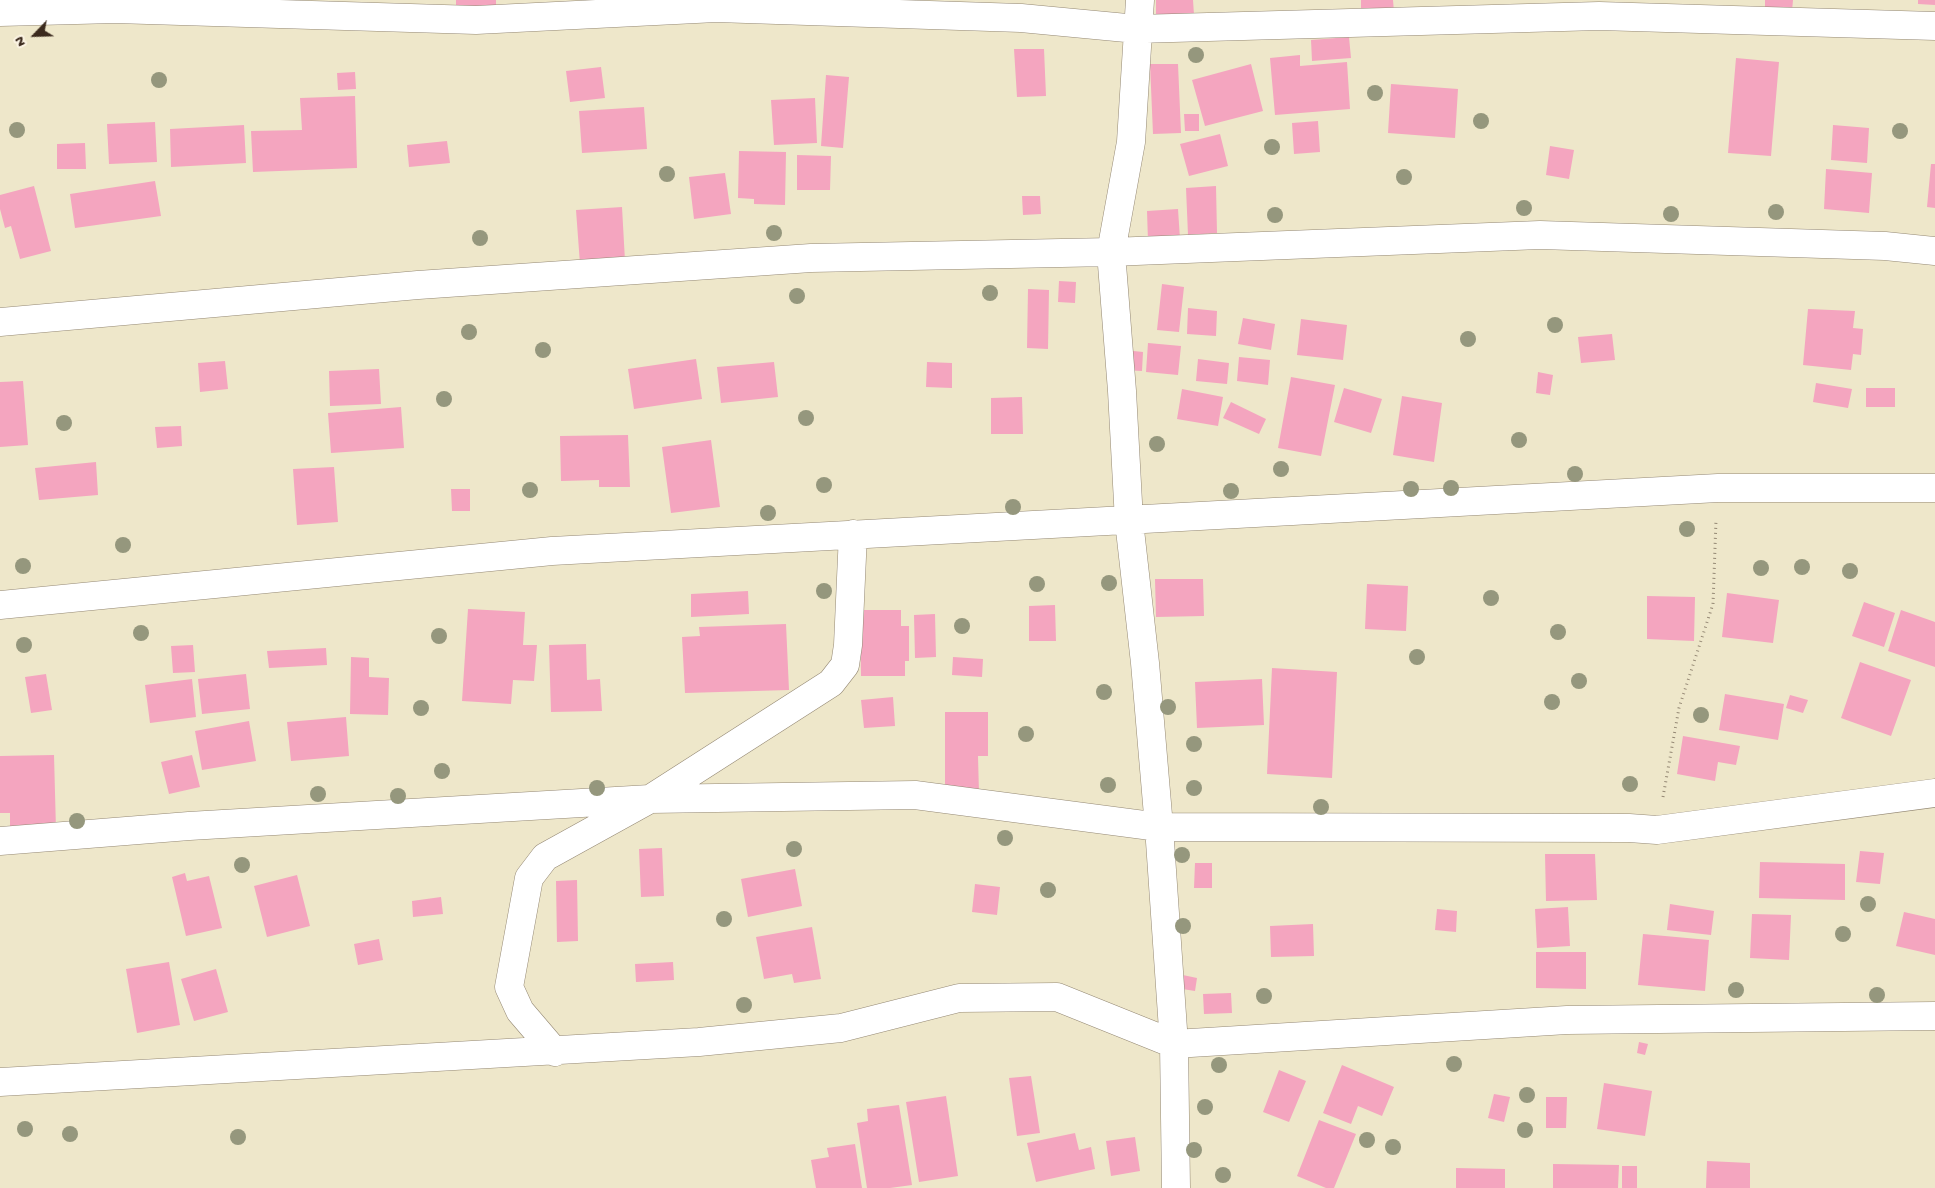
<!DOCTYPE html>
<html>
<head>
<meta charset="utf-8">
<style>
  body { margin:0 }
  #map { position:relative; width:1935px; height:1188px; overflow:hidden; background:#eee7ca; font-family:"Gochi Hand",sans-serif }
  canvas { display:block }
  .north { position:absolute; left:10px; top:10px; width:50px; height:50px; -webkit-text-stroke:4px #fcf5e5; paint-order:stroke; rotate:246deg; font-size:14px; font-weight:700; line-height:20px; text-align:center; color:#3b2a1e }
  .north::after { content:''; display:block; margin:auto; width:18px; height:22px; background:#3b2a1e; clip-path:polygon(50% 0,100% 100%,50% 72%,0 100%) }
</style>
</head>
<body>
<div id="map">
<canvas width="1935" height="1188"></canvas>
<div class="north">N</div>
</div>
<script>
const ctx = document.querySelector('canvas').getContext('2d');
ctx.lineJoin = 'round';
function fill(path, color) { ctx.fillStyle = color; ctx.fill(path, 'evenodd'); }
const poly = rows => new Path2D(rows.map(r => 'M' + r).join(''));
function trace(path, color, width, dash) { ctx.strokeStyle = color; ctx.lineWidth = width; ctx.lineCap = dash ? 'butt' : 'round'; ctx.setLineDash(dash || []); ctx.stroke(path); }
const building = poly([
  [456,0,496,0,496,6,456,7],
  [1156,0,1193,0,1194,15,1156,16],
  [1361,0,1393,0,1394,12,1361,13],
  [1765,0,1793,0,1792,11,1765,10],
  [1918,0,1935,0,1935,5,1918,4],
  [1349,37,1351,58,1312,61,1311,40],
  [1014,49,1044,49,1046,96,1017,97],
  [1300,55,1300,66,1347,62,1350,109,1275,115,1270,58],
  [1736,58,1779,62,1771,156,1728,153],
  [1150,64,1178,64,1181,133,1153,134],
  [1251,64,1263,111,1205,126,1192,80],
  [601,67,605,98,570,102,566,71],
  [355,72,356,89,338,90,337,73],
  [826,75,849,77,843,148,821,146],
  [1391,84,1458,89,1455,138,1388,133],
  [355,96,357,168,253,172,251,131,302,130,300,98],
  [815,98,817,143,774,145,771,100],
  [644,107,647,149,582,153,579,111],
  [1184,114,1199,114,1199,131,1185,131],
  [1318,121,1320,152,1294,154,1292,123],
  [155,122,157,162,109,164,107,124],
  [244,125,246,163,171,167,170,129],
  [1833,125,1869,128,1867,163,1831,160],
  [1220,134,1228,166,1189,176,1180,144],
  [447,141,450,163,409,167,407,145],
  [85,143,86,169,57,169,57,144],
  [1550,146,1574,150,1569,179,1546,175],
  [739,151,786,152,785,205,754,204,754,199,738,198],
  [797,155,831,156,830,190,797,190],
  [1931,164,1935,164,1935,208,1927,207],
  [1826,169,1872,173,1869,213,1824,209],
  [725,173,731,214,694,219,689,177],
  [155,181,161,216,75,228,70,194],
  [34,186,51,251,20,259,11,226,5,228,0,209,0,195],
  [1216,186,1217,233,1188,235,1186,188],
  [1022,196,1040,196,1041,214,1023,215],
  [622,207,625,261,580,264,576,210],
  [1178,209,1180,239,1148,241,1147,211],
  [1059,281,1076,282,1075,303,1058,302],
  [1162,284,1184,287,1179,332,1157,330],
  [1028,289,1049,290,1048,349,1027,348],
  [1188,308,1217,311,1216,336,1187,334],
  [1808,309,1855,311,1853,328,1863,329,1861,355,1853,354,1851,370,1803,365],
  [1243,318,1275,324,1271,350,1238,344],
  [1301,319,1347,325,1343,360,1297,355],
  [1612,334,1615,360,1581,363,1578,337],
  [1148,343,1181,346,1178,375,1146,372],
  [1124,350,1143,352,1142,371,1122,370],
  [1239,357,1270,360,1268,385,1237,381],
  [696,359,702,399,634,409,628,369],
  [1198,359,1229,363,1227,384,1196,381],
  [225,361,228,389,200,392,198,363],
  [774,362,778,397,721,403,717,367],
  [927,362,952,363,952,388,926,387],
  [379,369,381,404,330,406,329,371],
  [1538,372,1553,375,1550,395,1536,393],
  [1291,377,1335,385,1321,456,1278,448],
  [23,381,28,445,0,447,0,382],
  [1816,383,1852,389,1848,408,1813,402],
  [1344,388,1382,399,1371,433,1334,422],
  [1866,388,1895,388,1895,407,1866,407],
  [1182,389,1223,397,1218,426,1177,419],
  [1402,396,1442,403,1434,462,1393,455],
  [1022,397,1023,434,991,434,991,398],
  [1231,402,1266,419,1259,434,1223,418],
  [401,407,404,448,331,453,328,413],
  [181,426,182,446,157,448,155,427],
  [628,435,630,487,599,487,599,480,561,481,560,436],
  [711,440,720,507,671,513,662,447],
  [96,462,98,495,39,500,35,468],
  [334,467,338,522,297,525,293,469],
  [451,489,470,489,470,511,452,511],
  [1155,579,1203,579,1204,616,1156,617],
  [1367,584,1408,586,1406,631,1365,629],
  [748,591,749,614,691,617,691,594],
  [1727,593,1779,600,1773,643,1722,637],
  [1647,596,1695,597,1694,641,1647,639],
  [1864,602,1895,613,1884,647,1852,636],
  [1055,605,1056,641,1029,641,1029,606],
  [468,609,525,612,523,645,537,645,534,681,513,680,511,704,462,701],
  [860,610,901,610,901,626,909,626,909,661,905,661,905,676,861,676],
  [1901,610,1935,622,1935,667,1888,651],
  [935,614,936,657,915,658,914,615],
  [786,624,789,690,685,693,682,637,700,636,699,627],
  [586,644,587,680,600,679,602,711,551,712,549,645],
  [193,645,195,672,173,673,171,646],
  [326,648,327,665,269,668,267,651],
  [351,657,369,658,369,677,389,678,388,715,350,714],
  [953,657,983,659,982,677,952,675],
  [1860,662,1911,680,1891,736,1841,718],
  [1272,668,1337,672,1332,778,1267,774],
  [46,674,52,710,31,713,25,677],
  [246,674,250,709,202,714,198,679],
  [192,679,196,717,150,723,145,685],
  [1262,679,1264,725,1197,728,1195,682],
  [1725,694,1784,704,1778,740,1719,730],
  [1790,695,1808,700,1803,713,1786,708],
  [893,697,895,726,864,728,861,700],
  [945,712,988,712,988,756,978,756,979,793,945,793],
  [346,717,349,756,291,761,287,722],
  [249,721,256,761,202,770,195,731],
  [1683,736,1740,746,1736,765,1718,762,1715,781,1677,774],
  [54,755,56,830,10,831,10,813,0,813,0,756],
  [192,755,200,787,169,794,161,762],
  [662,848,664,896,641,897,639,849],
  [1860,851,1884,853,1880,884,1856,882],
  [1545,854,1595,854,1597,900,1546,901],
  [1760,862,1845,864,1845,900,1759,898],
  [1195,863,1212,863,1212,888,1194,888],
  [795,869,802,906,748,917,741,879],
  [185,873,187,881,209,876,222,928,186,936,172,877],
  [297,875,310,926,267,937,254,886],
  [577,880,578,941,557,942,556,881],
  [975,884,1000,887,997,915,972,912],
  [441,897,443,914,413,917,412,901],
  [1670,904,1714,911,1711,935,1667,930],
  [1568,907,1570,946,1537,948,1535,909],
  [1437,909,1457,911,1456,932,1435,930],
  [1904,912,1935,919,1935,955,1896,946],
  [1752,914,1791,915,1789,960,1750,958],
  [1313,924,1314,956,1271,957,1270,926],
  [812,927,821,979,794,983,792,974,764,979,756,937],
  [1643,934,1709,940,1705,991,1638,985],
  [379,939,383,960,358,965,354,944],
  [1536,952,1586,952,1586,989,1536,988],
  [169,962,180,1025,137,1033,126,969],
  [673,962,674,980,636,982,635,964],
  [216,969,228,1012,194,1021,181,979],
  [1178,974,1197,978,1195,991,1176,988],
  [1231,993,1232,1013,1204,1014,1203,994],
  [1639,1042,1648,1044,1645,1055,1637,1053],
  [1342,1065,1394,1087,1382,1116,1358,1106,1351,1124,1323,1113],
  [1279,1070,1306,1081,1289,1122,1263,1112],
  [1031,1076,1040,1133,1017,1136,1009,1078],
  [1604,1083,1652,1091,1645,1136,1597,1129],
  [1494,1094,1510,1097,1504,1122,1488,1118],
  [946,1096,958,1176,919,1182,906,1102],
  [1546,1097,1567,1097,1566,1128,1546,1128],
  [899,1105,912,1185,890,1188,867,1188,857,1123,868,1121,867,1109],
  [1319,1120,1356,1134,1334,1188,1326,1188,1297,1176],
  [1075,1133,1079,1150,1091,1147,1095,1169,1036,1182,1027,1143],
  [1135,1137,1140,1171,1111,1176,1106,1141],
  [855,1144,862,1188,816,1188,811,1160,829,1157,827,1148],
  [1707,1161,1750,1163,1750,1188,1706,1188],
  [1553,1164,1619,1165,1618,1188,1553,1188],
  [1622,1166,1637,1166,1637,1188,1622,1188],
  [1456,1168,1505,1169,1505,1188,1456,1188]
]);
const path = poly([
  [1663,797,1679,708,1713,604,1716,520]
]);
const street = poly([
  [1140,0,1131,142,1111,252,1122,391,1129,521,1145,663,1159,827,1174,1044,1176,1188],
  [0,12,115,9,476,20,716,8,1021,18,1137,29,1599,16,1935,26],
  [0,322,418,285,811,258,1111,252,1540,235,1885,246,1935,251],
  [0,605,552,551,1718,488,1935,488],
  [0,841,189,826,650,799,915,795,1159,827,1629,828,1657,830,1935,793],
  [555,1052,520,1011,509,987,529,878,545,857,650,799,831,683,845,665,848,645,853,534],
  [0,1082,699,1042,841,1028,959,998,1057,997,1174,1044,1567,1020,1935,1016]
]);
const trees = [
  [1196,55],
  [159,80],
  [1375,93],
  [1481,121],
  [17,130],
  [1900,131],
  [1272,147],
  [667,174],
  [1404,177],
  [1524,208],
  [1776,212],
  [1671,214],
  [1275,215],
  [774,233],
  [480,238],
  [990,293],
  [797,296],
  [1555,325],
  [469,332],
  [1468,339],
  [543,350],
  [444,399],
  [806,418],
  [64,423],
  [1519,440],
  [1157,444],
  [1281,469],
  [1575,474],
  [824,485],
  [1451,488],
  [1411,489],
  [530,490],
  [1231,491],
  [1013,507],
  [768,513],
  [1687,529],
  [123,545],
  [23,566],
  [1802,567],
  [1761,568],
  [1850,571],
  [1109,583],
  [1037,584],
  [824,591],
  [1491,598],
  [962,626],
  [1558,632],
  [141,633],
  [439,636],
  [24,645],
  [1417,657],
  [1579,681],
  [1104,692],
  [1552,702],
  [1168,707],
  [421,708],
  [1701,715],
  [1026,734],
  [1194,744],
  [442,771],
  [1630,784],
  [1108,785],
  [597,788],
  [1194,788],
  [318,794],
  [398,796],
  [1321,807],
  [77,821],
  [1005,838],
  [794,849],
  [1182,855],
  [242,865],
  [1048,890],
  [1868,904],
  [724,919],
  [1183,926],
  [1843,934],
  [1736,990],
  [1877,995],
  [1264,996],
  [744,1005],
  [1454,1064],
  [1219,1065],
  [1527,1095],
  [1205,1107],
  [25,1129],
  [1525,1130],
  [70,1134],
  [238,1137],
  [1367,1140],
  [1393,1147],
  [1194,1150],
  [1223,1175]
];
fill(building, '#f4a5bf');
trace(street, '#948874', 29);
trace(path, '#948874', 3, [1, 4]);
trace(street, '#fff', 28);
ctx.fillStyle = '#95977d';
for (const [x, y] of trees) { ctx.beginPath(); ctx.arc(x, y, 8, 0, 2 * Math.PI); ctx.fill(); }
</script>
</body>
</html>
